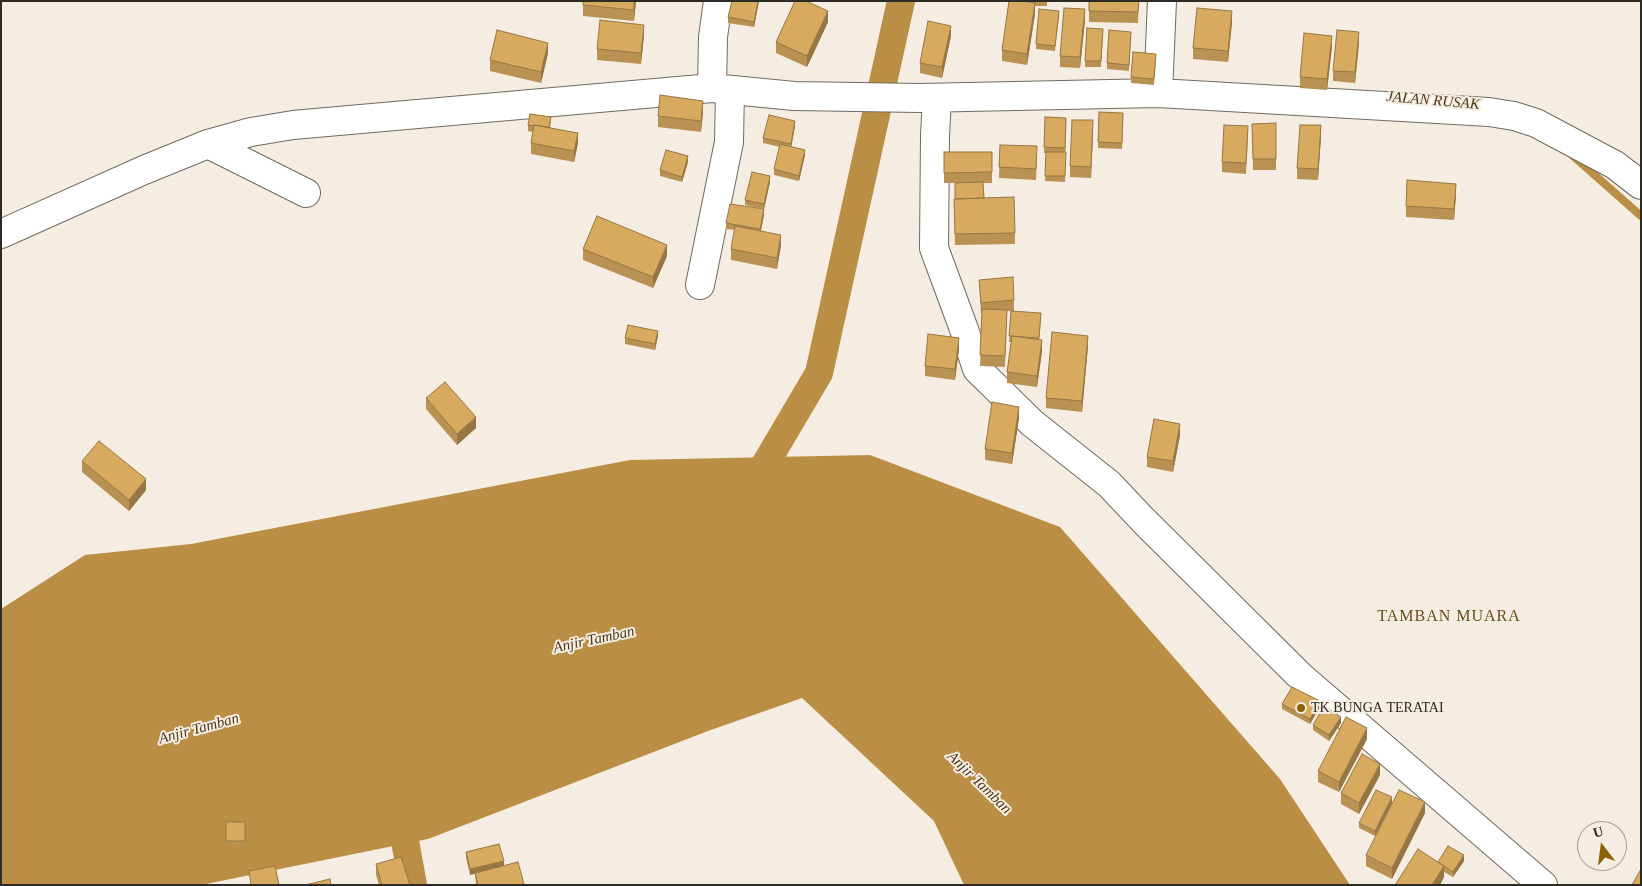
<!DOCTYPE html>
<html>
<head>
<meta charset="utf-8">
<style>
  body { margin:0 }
  #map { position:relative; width:1642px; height:886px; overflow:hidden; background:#f5ede2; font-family:Georgia,serif }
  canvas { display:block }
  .frame { position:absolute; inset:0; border:2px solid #2d2b26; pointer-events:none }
  .north { position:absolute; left:1577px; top:821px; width:50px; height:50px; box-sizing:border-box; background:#f5ede2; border:1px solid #a59f97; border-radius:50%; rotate:345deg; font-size:14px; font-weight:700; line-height:20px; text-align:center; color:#2d2b26 }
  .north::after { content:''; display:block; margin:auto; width:18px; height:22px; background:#8d6206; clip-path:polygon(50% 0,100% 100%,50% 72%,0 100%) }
</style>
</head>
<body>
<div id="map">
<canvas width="1642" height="886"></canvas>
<div class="frame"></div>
<div class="north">U</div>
</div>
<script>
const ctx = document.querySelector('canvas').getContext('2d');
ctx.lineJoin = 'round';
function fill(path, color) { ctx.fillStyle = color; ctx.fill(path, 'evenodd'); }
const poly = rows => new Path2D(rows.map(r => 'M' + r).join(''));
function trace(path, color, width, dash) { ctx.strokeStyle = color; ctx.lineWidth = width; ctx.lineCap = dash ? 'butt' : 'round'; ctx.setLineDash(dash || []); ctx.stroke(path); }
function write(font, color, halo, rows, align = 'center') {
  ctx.font = font + ' Georgia,serif'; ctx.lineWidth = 4; ctx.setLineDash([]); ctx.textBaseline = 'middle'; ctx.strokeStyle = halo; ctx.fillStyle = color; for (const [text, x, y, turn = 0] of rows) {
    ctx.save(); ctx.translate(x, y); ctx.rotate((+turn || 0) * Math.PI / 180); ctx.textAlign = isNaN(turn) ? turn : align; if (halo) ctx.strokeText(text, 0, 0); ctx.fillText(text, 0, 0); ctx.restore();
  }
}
const water = poly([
  [870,455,1060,527,1280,779,1350,885,964,885,934,821,802,698,708,731,428,839,201,885,1,885,1,609,85,555,191,544,630,460]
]);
const stream = poly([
  [1572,155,1641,216]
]);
const canal = poly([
  [750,490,819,373,901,1],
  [399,808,413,885]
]);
const minor = poly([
  [712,88,713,37,718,1],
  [1158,93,1162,1],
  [937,98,935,136,934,248,965,332,977,369,1032,423,1109,484,1143,520,1299,675,1543,885],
  [208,144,306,193],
  [1,234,144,170,208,144,251,132,293,125,712,88,794,96,920,98,1158,93,1489,112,1514,116,1536,123,1615,165,1641,185],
  [700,285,729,142,730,90]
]);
const wall = poly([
  [583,1,636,1,634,21,583,16],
  [759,1,754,27,728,23,728,17],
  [1009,1,1047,1,1047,6,1035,6,1035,14,1027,65,1002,61,1002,50],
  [1139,1,1138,23,1089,22,1089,11],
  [1059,16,1055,51,1036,49,1036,44],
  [1085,20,1080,68,1060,67,1060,56],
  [828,22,807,67,776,53,776,42],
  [1232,22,1228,62,1193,59,1193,48],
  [1103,34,1101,67,1085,67,1085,61],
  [644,35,641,64,597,60,597,49],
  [951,36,942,78,920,73,920,63],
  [1131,37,1129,71,1107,69,1107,63],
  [1359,43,1355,83,1333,81,1333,71],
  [1332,47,1327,90,1300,88,1300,77],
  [548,53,541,83,490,71,490,60],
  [1156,59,1154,85,1131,83,1131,77],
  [703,112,701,132,658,127,658,116],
  [1099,112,1123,113,1122,149,1098,148],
  [1045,117,1066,118,1065,182,1045,181,1046,153,1044,153],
  [551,122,550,127,578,143,574,162,531,154,531,143,533,132,528,131,528,125],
  [1276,123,1276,170,1253,170,1252,124],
  [795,126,791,146,805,155,799,181,774,175,774,169,780,147,763,143,763,138],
  [1093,131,1091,178,1070,177,1070,166],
  [1248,136,1246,174,1222,172,1222,162],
  [1321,136,1318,180,1297,179,1297,168],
  [1000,145,1037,157,1036,180,999,178],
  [944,152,992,152,992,183,983,183,984,198,1014,197,1015,244,955,245,954,199,955,199,955,183,944,183],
  [688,162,682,182,660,176,660,170],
  [770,182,764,209,764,215,761,231,781,245,777,269,731,260,731,249,735,230,726,229,726,223,764,209,745,205,745,200],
  [1456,194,1454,220,1406,217,1406,206],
  [583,249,667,256,653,288,583,260],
  [979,280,1014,300,1014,311,1012,311,1041,319,1039,340,1042,351,1037,387,1007,383,1007,372,1011,342,1009,342,1011,311,1007,311,1005,367,980,366,982,313,981,314],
  [658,336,655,350,625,344,625,338],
  [1088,346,1082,412,1046,408,1046,398],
  [959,349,955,380,925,376,925,366],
  [426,398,476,428,457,445,426,409],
  [1019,418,1012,464,985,460,985,449],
  [1180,435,1173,472,1147,467,1147,457],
  [82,461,146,490,129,511,82,472],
  [1282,704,1320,707,1310,724,1282,709],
  [1341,723,1329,741,1313,730,1313,725],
  [1367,739,1339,792,1318,782,1318,771],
  [1380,775,1359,814,1341,804,1341,793],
  [1392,803,1375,836,1359,828,1359,823],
  [1425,813,1392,879,1366,866,1366,855],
  [226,822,245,822,245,846,226,846],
  [466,852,504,866,524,885,476,885,475,873,470,875,466,858],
  [1464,861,1453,877,1444,872,1444,877,1440,885,1395,885,1438,862],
  [376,864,410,885,379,885,376,875]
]);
const shadedWall = poly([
  [634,1,636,1,634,21],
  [758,1,759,1,754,27,754,22],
  [1035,3,1035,14,1027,65,1027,54],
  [1085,9,1085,20,1080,68,1080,57],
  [828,11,828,22,807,67,807,56],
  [1232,11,1232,22,1228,62,1228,51],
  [644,25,644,35,641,64,641,53],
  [951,26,951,36,942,78,942,67],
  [1359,32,1359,43,1355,83,1355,72],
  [1332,36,1332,47,1327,90,1327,79],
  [548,43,548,53,541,83,541,72],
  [703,101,703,112,701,132,701,121],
  [1093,120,1093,131,1091,178,1091,167],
  [795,121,795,126,791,149,791,144],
  [1321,125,1321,136,1318,180,1318,169],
  [578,133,578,143,574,162,574,151],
  [805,150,805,155,799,181,799,176],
  [688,156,688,162,682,182,682,177],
  [770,176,770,182,764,209,764,204],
  [1456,184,1456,194,1454,220,1454,209],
  [764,209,764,215,760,234,760,229],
  [781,235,781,245,777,269,777,258],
  [667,245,667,256,653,288,653,277],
  [658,331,658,336,655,350,655,344],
  [1088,336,1088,346,1082,412,1082,401],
  [959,338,959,349,955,380,955,369],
  [1042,340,1042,351,1037,387,1037,376],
  [1019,407,1019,418,1012,464,1012,453],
  [476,417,476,428,457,445,457,434],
  [1180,424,1180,435,1173,472,1173,461],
  [146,479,146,490,129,511,129,500],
  [1320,701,1320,707,1310,724,1310,719],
  [1341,717,1341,723,1329,741,1329,735],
  [1367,728,1367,739,1339,792,1339,782],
  [1380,764,1380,775,1359,814,1359,803],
  [1392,797,1392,803,1375,836,1375,831],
  [1425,802,1425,813,1392,879,1392,868],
  [1464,855,1464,861,1453,877,1453,872],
  [504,861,504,867,470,875,470,869],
  [1444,866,1444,877,1440,885,1432,885]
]);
const building = poly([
  [583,1,634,1,634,10,583,5,583,1],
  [732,1,758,1,754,22,728,17,732,1],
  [795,1,806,1,828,11,807,56,776,42,795,1],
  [1009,1,1023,1,1035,3,1027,54,1002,50,1009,1],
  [1089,1,1139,1,1138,12,1089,11,1089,1],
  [1064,8,1085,9,1080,57,1060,56,1064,8],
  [1197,8,1232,11,1228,51,1193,48,1197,8],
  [1039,9,1059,11,1055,46,1036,44,1039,9],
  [600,20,644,25,641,53,597,49,600,20],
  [928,21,951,26,942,67,920,63,928,21],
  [1087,28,1103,29,1101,61,1085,61,1087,28],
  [497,30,548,43,541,72,490,60,497,30],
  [1109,30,1131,32,1129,65,1107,63,1109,30],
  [1337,30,1359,32,1355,72,1333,71,1337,30],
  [1304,33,1332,36,1327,79,1300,77,1304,33],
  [1133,52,1156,54,1154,79,1131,77,1133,52],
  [660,95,703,101,701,121,658,116,660,95],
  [1099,112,1123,113,1122,143,1098,142,1099,112],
  [530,114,551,117,549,127,534,125,534,126,528,125,530,114],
  [769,115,795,121,791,144,763,138,769,115],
  [1045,117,1066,118,1065,148,1044,147,1045,117],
  [1072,120,1093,120,1091,167,1070,166,1072,120],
  [1276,123,1276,159,1253,159,1252,124,1276,123],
  [534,125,578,133,574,151,531,143,534,125],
  [1224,125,1248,126,1246,163,1222,162,1224,125],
  [1300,125,1321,125,1318,169,1297,168,1300,125],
  [780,144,805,150,799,176,774,169,780,144],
  [1000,145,1037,146,1036,169,999,167,1000,145],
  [666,150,688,156,682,177,660,170,666,150],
  [944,152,992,152,992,172,944,173,944,152],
  [1046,152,1066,152,1065,176,1045,176,1046,152],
  [752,172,770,176,764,204,745,200,752,172],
  [1407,180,1456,184,1454,209,1406,206,1407,180],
  [983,182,984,198,955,199,955,183,983,182],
  [1014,197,1015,233,955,234,954,199,1014,197],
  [730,204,764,209,760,229,726,223,730,204],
  [597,216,667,245,653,277,583,249,597,216],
  [735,226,781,235,777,258,731,249,735,226],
  [1013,277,1014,300,981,303,979,280,1013,277],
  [982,309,1007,310,1005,356,980,355,982,309],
  [1011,311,1041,313,1039,338,1009,336,1011,311],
  [628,325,658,331,655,344,625,338,628,325],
  [1052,332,1088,336,1082,401,1046,398,1052,332],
  [928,334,959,338,955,369,925,366,928,334],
  [1012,336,1042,340,1037,376,1007,372,1012,336],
  [445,382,476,417,457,434,426,398,445,382],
  [992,402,1019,407,1012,453,985,449,992,402],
  [1154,419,1180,424,1173,461,1147,457,1154,419],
  [99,441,146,479,129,500,82,461,99,441],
  [1292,687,1320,701,1310,719,1282,704,1292,687],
  [1324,706,1341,717,1329,735,1313,725,1324,706],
  [1346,717,1367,728,1339,782,1318,771,1346,717],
  [1362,754,1380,764,1359,803,1341,793,1362,754],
  [1376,790,1392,797,1375,831,1359,823,1376,790],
  [1399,790,1425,802,1392,868,1366,855,1399,790],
  [226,822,245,822,245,841,226,841,226,822],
  [499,844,504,861,470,869,466,852,499,844],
  [1448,846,1464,855,1453,872,1438,862,1448,846],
  [1418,849,1444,866,1432,885,1395,885,1418,849],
  [401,857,410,885,382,885,376,864,401,857],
  [518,862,524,884,520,885,478,885,475,873,518,862],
  [275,866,279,885,251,885,249,871,275,866],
  [1641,869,1641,885,1632,885,1641,869],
  [330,879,331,885,305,885,330,879]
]);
const markers = [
  [1301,708,5,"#8d6206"]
];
const poiNames = [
  ["TK BUNGA TERATAI",1311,708]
];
const waterNames = [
  ["JALAN RUSAK",1433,101,5],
  ["Anjir Tamban",594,640,-12],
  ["Anjir Tamban",199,729,-15],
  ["Anjir Tamban",979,783,44]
];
const quarterNames = [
  ["TAMBAN MUARA",1449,617]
];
fill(water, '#ba8e44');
trace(stream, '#ba8e44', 8);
trace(canal, '#ba8e44', 28);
trace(minor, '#706a60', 30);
trace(minor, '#fff', 28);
fill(wall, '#b99253');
fill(shadedWall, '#967743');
fill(building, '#d7aa60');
trace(building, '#967743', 1);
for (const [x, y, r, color] of markers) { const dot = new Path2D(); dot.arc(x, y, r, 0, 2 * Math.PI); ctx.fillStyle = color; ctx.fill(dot); trace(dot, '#f5ede2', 2); }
write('14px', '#2d2b26', '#f5ede2', poiNames, 'left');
write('italic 15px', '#4c3919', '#f5ede2', waterNames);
ctx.letterSpacing = '1px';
write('16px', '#6a4c15', '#f5ede2', quarterNames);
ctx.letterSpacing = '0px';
</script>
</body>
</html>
